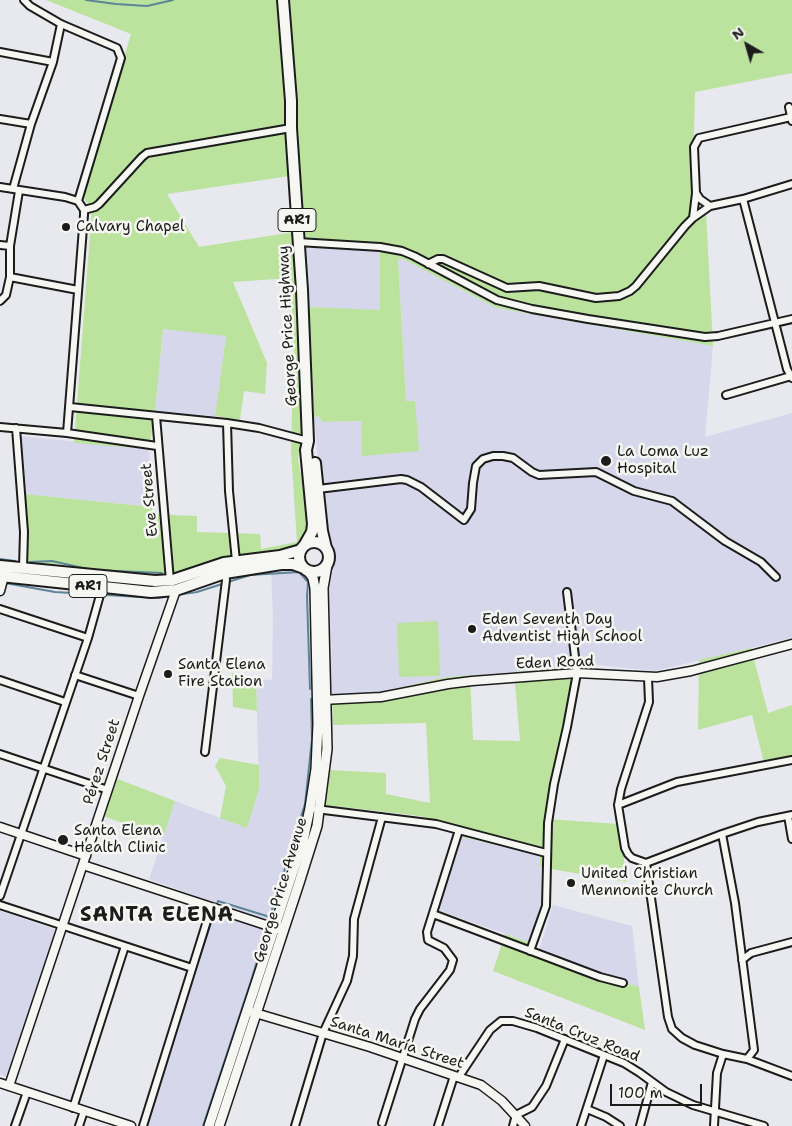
<!DOCTYPE html>
<html>
<head>
<meta charset="utf-8">
<style>
  body { margin:0 }
  #map { position:relative; width:792px; height:1126px; overflow:hidden; background:#e8e8ef; font-family:"Shantell Sans",sans-serif }
  canvas { display:block }
  .north { position:absolute; left:722px; top:20px; width:50px; height:50px; -webkit-text-stroke:4px #f6f6f2; paint-order:stroke; rotate:322deg; font-size:14px; font-weight:700; line-height:20px; text-align:center; color:#1c1c1c }
  .north::after { content:''; display:block; margin:auto; width:18px; height:22px; background:#1c1c1c; clip-path:polygon(50% 0,100% 100%,50% 72%,0 100%) }
  .scale { position:absolute; left:610px; top:1084px; width:92px; height:22px; box-sizing:border-box; border:2px solid #1c1c1c; border-top:0; padding-left:6px; font-size:15px; line-height:18px; white-space:nowrap; color:#1c1c1c; -webkit-text-stroke:4px #f6f6f2; paint-order:stroke }
</style>
</head>
<body>
<div id="map">
<canvas width="792" height="1126"></canvas>
<div class="north">N</div>
<div class="scale">100 m</div>
</div>
<script>
const ctx = document.querySelector('canvas').getContext('2d');
ctx.lineJoin = 'round';
function fill(path, color) { ctx.fillStyle = color; ctx.fill(path, 'evenodd'); }
const poly = rows => new Path2D(rows.map(r => 'M' + r).join(''));
function trace(path, color, width, dash) { ctx.strokeStyle = color; ctx.lineWidth = width; ctx.lineCap = dash ? 'butt' : 'round'; ctx.setLineDash(dash || []); ctx.stroke(path); }
function write(font, color, halo, rows, align = 'center') {
  ctx.font = font + ' "Shantell Sans",sans-serif'; ctx.lineWidth = 5; ctx.setLineDash([]); ctx.textBaseline = 'middle'; ctx.strokeStyle = halo; ctx.fillStyle = color; for (const [text, x, y, turn = 0] of rows) {
    ctx.save(); ctx.translate(x, y); ctx.rotate((+turn || 0) * Math.PI / 180); ctx.textAlign = isNaN(turn) ? turn : align; if (halo) ctx.strokeText(text, 0, 0); ctx.fillText(text, 0, 0); ctx.restore();
  }
}
const built = poly([
  [304,243,380,248,380,311,309,307],
  [398,259,403,259,497,308,713,346,705,437,792,413,792,638,655,671,588,664,574,667,442,678,376,698,332,698,330,678,332,646,328,625,328,580,336,553,328,530,326,494,320,480,314,417,317,415,323,422,361,421,362,456,414,401,406,401],
  [163,329,226,335,215,416,155,411],
  [20,436,149,449,152,507,24,494],
  [293,569,304,573,307,576,311,582,312,592,309,600,309,616,314,733,312,775,301,831,206,1126,144,1126,213,902,149,879,175,801,247,828,259,788,256,679,272,680,273,615,271,570],
  [462,837,540,855,542,903,528,942,438,910],
  [553,905,632,926,639,987,537,957],
  [0,911,56,930,6,1077,0,1074]
]);
const green = poly([
  [46,0,279,0,290,176,167,194,199,247,294,232,304,419,298,458,300,472,305,481,309,504,308,530,301,542,294,548,225,558,169,575,154,576,87,570,69,565,51,564,39,565,28,564,24,494,152,507,153,514,197,516,197,532,260,534,261,549,297,542,291,450,294,344,290,278,233,282,267,363,265,394,244,391,240,420,215,416,226,336,163,329,155,411,149,449,74,443,92,209,83,197,131,34],
  [287,0,792,0,792,73,695,92,692,219,706,212,713,346,497,308,403,259,398,259,406,401,415,401,419,451,362,456,361,421,323,422,318,416,314,417,309,307,380,310,380,248,304,243],
  [438,621,440,676,399,677,397,623],
  [751,648,768,713,792,705,792,758,764,763,752,715,698,730,699,660],
  [574,667,546,819,619,824,627,882,540,867,540,855,462,837,465,827,420,816,325,805,330,770,386,773,386,794,430,803,426,723,333,725,332,698,376,698,376,693,442,678,470,675,473,740,520,741,514,672],
  [232,673,256,679,257,711,233,707],
  [220,758,259,765,259,789,247,828,220,818,226,786,215,766],
  [115,778,175,801,163,838,103,816],
  [505,934,528,942,525,953,639,987,645,1030,493,971]
]);
const stream = poly([
  [86,0,116,4,147,6,173,0],
  [0,559,15,561],
  [30,562,52,561,92,570,162,573],
  [5,583,55,592,158,598,171,596],
  [176,595,197,592,250,575,299,572,308,582,307,596,310,689],
  [217,904,218,901,270,917],
  [268,923,305,804,312,739,311,699],
  [187,995,214,914],
  [203,1126,251,981,267,928]
]);
const minor = poly([
  [24,0,30,6,61,24,117,48,121,58,78,201,84,210,84,215,67,433],
  [0,52,53,62],
  [789,107,792,121],
  [0,119,31,124],
  [0,187,65,197,78,201],
  [13,189,31,124,53,62,61,24],
  [696,193,700,199,710,206],
  [743,199,787,369,792,378],
  [84,210,95,207,99,204,142,157,147,153,291,128],
  [693,218,696,193,694,147,699,138,791,117],
  [298,242,380,247,402,251,414,256,497,300,532,309,588,319,705,337,718,336,792,319],
  [0,245,10,246],
  [428,264,438,259,443,259,507,288,539,286,596,298,619,296,630,291,636,286,685,226,693,218,710,206,743,199,792,184],
  [10,277,78,290],
  [0,301,6,295,10,277,10,246,19,191],
  [726,395,791,376],
  [70,407,227,423,259,428,308,441],
  [156,416,170,581],
  [227,423,229,491,236,561],
  [0,427,67,433,157,446],
  [16,428,24,532,23,568],
  [318,489,401,479,407,480,421,487,464,520,471,509,473,483,476,466,483,459,493,456,503,456,513,458,532,472,539,475,596,472,634,491,672,501,725,541,761,562,776,577],
  [0,609,88,638],
  [75,675,139,696],
  [648,678,649,702,621,789,618,805,625,848,628,854,632,858,646,863,722,834,758,822,792,815],
  [0,680,65,702],
  [205,752,226,580,225,573],
  [0,754,108,790],
  [618,805,677,782,792,760],
  [316,809,436,824,546,853],
  [788,816,792,839],
  [722,834,735,903,754,1050,747,1059],
  [646,863,668,1017,672,1029,682,1038,695,1045,723,1054,747,1059,792,1076],
  [0,896,88,638,102,588],
  [0,905,192,968],
  [433,914,600,977,623,983],
  [530,951,546,906,548,823,554,784,567,727,577,673,567,592],
  [742,960,751,953,792,942],
  [458,1078,490,1030,501,1021,513,1021,537,1028,624,1063,640,1073,666,1092,693,1105,764,1126],
  [73,1108,125,946],
  [587,1109,606,1117,620,1126],
  [382,1123,415,1019,420,1009,450,970,453,960,444,948,428,940,427,932,459,830],
  [15,1126,27,1092],
  [79,1126,84,1111],
  [143,1126,211,908],
  [295,1126,323,1033,347,981,353,956,354,919,382,817],
  [438,1126,454,1076],
  [513,1126,516,1115,532,1107,546,1086,565,1039],
  [581,1126,604,1055],
  [640,1126,652,1082],
  [714,1126,717,1073,723,1054]
]);
const tertiary = poly([
  [0,591,4,576],
  [322,700,381,697,448,684,472,681,577,673,657,677,691,671,792,644],
  [0,827,86,856],
  [83,865,278,929],
  [252,1012,370,1047,481,1085,502,1101,525,1126],
  [0,1083,131,1126],
  [9,1086,139,696,176,590]
]);
const secondary = poly([
  [209,1126,303,841,310,808,316,769,318,724,315,588,313,578,308,571],
  [219,1126,299,883,317,826,327,749,323,588,327,565]
]);
const trunk = poly([
  [283,0,291,101,291,128,302,290,308,441,306,450,313,524,312,532,304,546],
  [315,463,322,531,326,548],
  '299 557a15 15 0 1 1 30 0a15 15 0 1 1-30 0Z',
  [0,566,155,581,173,580,224,563,280,556,301,550],
  [0,576,151,592,176,590,225,573,281,564,293,564,304,568]
]);
const markers = [
  [66,227,5,"#1c1c1c"],
  [606,461,6,"#1c1c1c"],
  [472,629,5,"#1c1c1c"],
  [168,674,5,"#1c1c1c"],
  [63,840,6,"#1c1c1c"],
  [571,883,5,"#1c1c1c"]
];
const shields = [
  [297,220,38],
  [88,586,38]
];
const shieldNames = [
  ["AR1",297,220],
  ["AR1",88,586]
];
const poiNames = [
  ["Calvary Chapel",76,227],
  ["La Loma Luz",617,452],
  ["Hospital",617,469],
  ["Eden Seventh Day",482,620],
  ["Adventist High School",482,637],
  ["Santa Elena",178,665],
  ["Fire Station",178,682],
  ["Santa Elena",74,831],
  ["Health Clinic",74,848],
  ["United Christian",581,874],
  ["Mennonite Church",581,891]
];
const streetNames = [
  ["George Price Highway",288,326,-93],
  ["Eve Street",150,500,-95],
  ["Eden Road",555,663,-2],
  ["Pérez Street",102,762,-72],
  ["George Price Avenue",281,890,-73],
  ["Santa Cruz Road",582,1035,22],
  ["Santa María Street",397,1043,18]
];
const districtNames = [
  ["SANTA ELENA",157,916]
];
fill(built, '#d7d7eb');
fill(green, '#bbe39e');
trace(stream, '#5e8498', 2);
trace(minor, '#1c1c1c', 10);
trace(tertiary, '#1c1c1c', 11);
trace(secondary, '#1c1c1c', 12);
trace(trunk, '#1c1c1c', 14);
trace(minor, '#f6f6f2', 6);
trace(tertiary, '#f6f6f2', 8);
trace(secondary, '#f6f6f2', 9);
trace(trunk, '#f6f6f2', 10);
for (const [x, y, r, color] of markers) { const dot = new Path2D(); dot.arc(x, y, r, 0, 2 * Math.PI); ctx.fillStyle = color; ctx.fill(dot); trace(dot, '#f6f6f2', 2); }
for (const [x, y, w] of shields) { const box = new Path2D(); box.roundRect(x - w / 2, y - 11.5, w, 23, 4); ctx.fillStyle = '#f6f6f2'; ctx.fill(box); trace(box, '#1c1c1c', 1); }
write('bold 14px', '#1c1c1c', null, shieldNames);
write('15px', '#1c1c1c', '#f6f6f2', poiNames, 'left');
write('15px', '#1c1c1c', '#f6f6f2', streetNames);
ctx.letterSpacing = '1px';
write('bold 20px', '#1c1c1c', '#f6f6f2', districtNames);
ctx.letterSpacing = '0px';
</script>
</body>
</html>
